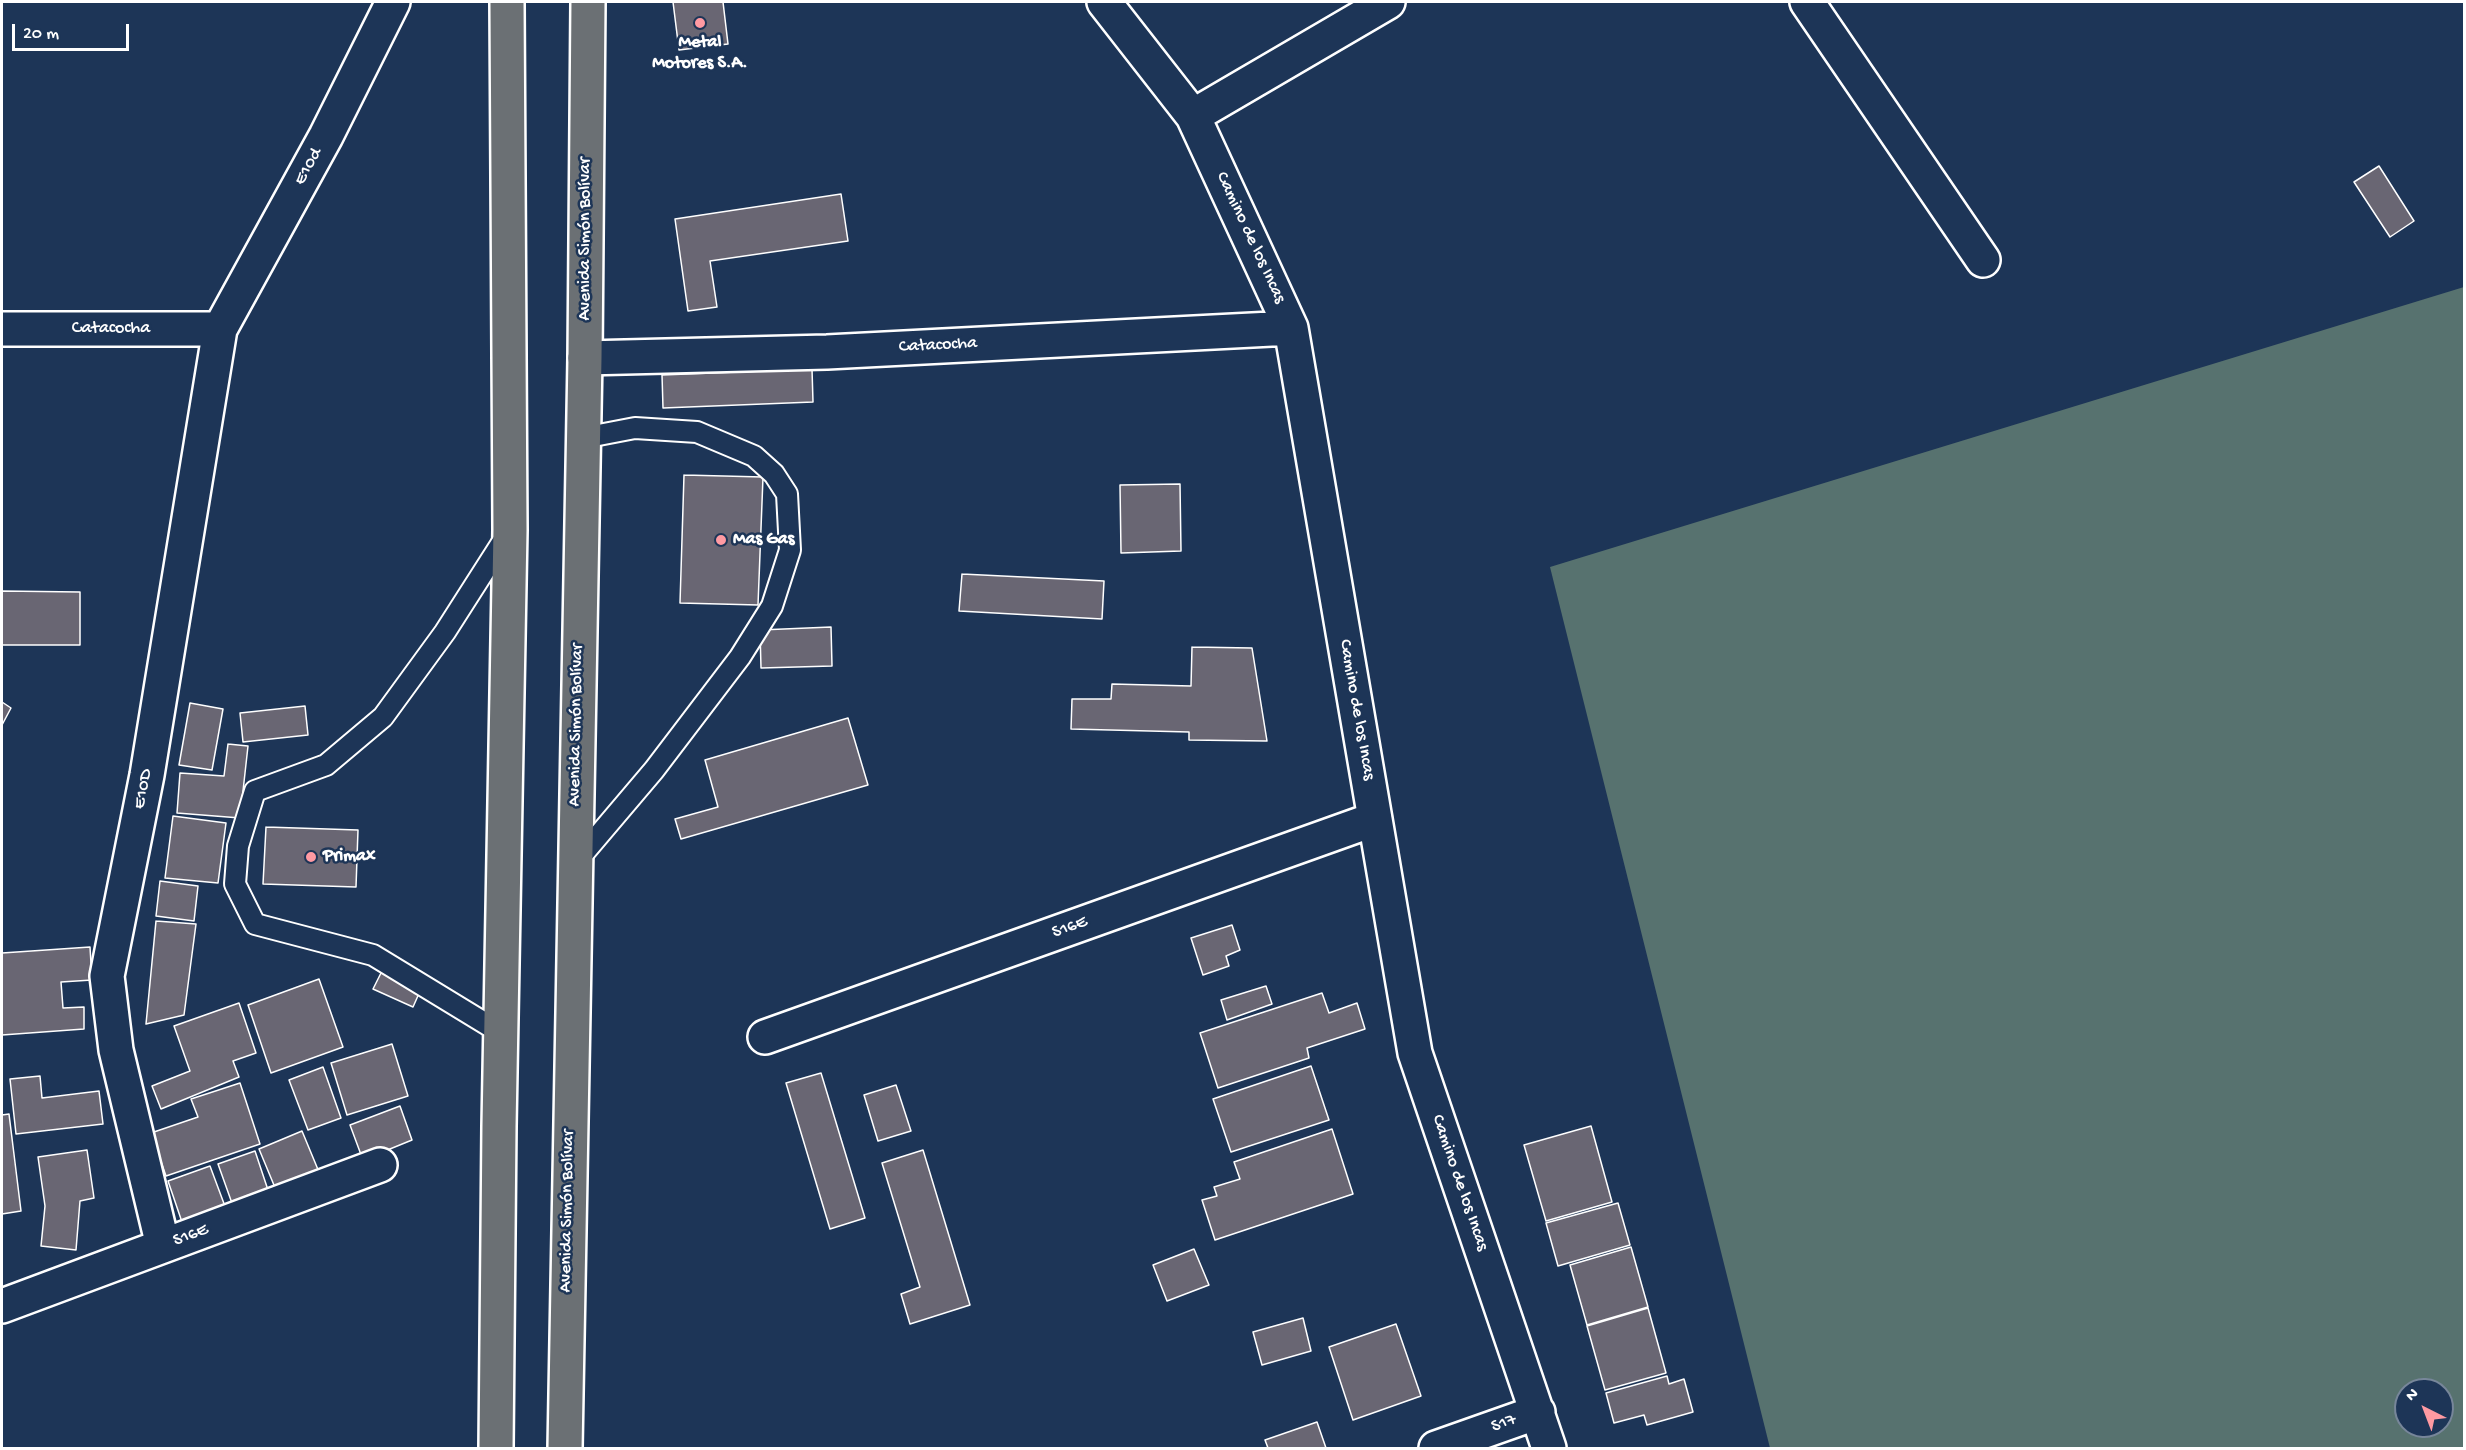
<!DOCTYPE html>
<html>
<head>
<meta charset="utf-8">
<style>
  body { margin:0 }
  #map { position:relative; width:2466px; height:1450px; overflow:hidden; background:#1d3557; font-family:"Gochi Hand",sans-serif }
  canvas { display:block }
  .frame { position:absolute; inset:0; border:3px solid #fff; pointer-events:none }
  .north { position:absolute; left:2394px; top:1378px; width:60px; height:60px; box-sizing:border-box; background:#1d3557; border:2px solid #77869a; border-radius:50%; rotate:318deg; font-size:16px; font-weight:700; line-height:24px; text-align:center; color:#fff }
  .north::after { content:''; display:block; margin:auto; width:21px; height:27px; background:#ff9aa2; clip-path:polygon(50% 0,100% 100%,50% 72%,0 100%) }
  .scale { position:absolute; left:12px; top:24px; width:117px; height:27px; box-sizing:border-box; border:3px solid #fff; border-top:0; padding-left:8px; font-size:18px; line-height:21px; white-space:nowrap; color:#fff; -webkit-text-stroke:4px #1d3557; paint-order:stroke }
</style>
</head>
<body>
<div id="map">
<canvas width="2466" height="1450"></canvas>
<div class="frame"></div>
<div class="north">N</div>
<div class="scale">20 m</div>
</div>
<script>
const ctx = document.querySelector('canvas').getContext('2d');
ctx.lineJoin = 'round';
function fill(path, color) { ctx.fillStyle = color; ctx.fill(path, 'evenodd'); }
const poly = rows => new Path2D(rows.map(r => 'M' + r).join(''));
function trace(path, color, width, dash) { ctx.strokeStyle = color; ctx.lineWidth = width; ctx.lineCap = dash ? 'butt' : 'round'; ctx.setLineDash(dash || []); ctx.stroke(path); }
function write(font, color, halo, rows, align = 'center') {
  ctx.font = font + ' "Gochi Hand",sans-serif'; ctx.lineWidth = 5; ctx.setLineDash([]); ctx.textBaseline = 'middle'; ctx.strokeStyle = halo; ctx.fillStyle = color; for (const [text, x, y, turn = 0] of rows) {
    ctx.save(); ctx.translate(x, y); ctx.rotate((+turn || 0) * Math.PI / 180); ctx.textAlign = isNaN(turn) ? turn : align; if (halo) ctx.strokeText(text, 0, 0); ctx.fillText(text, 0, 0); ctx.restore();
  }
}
const green = poly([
  [2464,287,2464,1448,1770,1448,1550,567],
  [2406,1390,2442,1390,2442,1426,2406,1426]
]);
const building = poly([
  [673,2,723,2,728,44,679,50,673,2],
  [2379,166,2414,221,2390,237,2354,182,2379,166],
  [841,194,848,241,710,261,717,307,688,311,675,219,841,194],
  [812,369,813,402,663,408,662,375,812,369],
  [684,475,763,477,758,605,680,603,684,475],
  [1180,484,1181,551,1121,553,1120,485,1180,484],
  [962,574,1104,581,1102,619,959,611,962,574],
  [2,591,80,592,80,645,2,645,2,591],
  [831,627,832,666,761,668,760,630,831,627],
  [1192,647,1252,648,1267,741,1189,740,1189,732,1071,729,1072,699,1111,699,1112,684,1191,686,1192,647],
  [2,702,11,708,2,725,2,702],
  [190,703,223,709,212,770,179,765,190,703],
  [305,706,308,735,243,742,240,713,305,706],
  [848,718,868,785,681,839,675,819,718,807,705,760,848,718],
  [228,744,248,746,240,818,177,813,180,773,224,776,228,744],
  [173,816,226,823,218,883,165,878,173,816],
  [266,827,358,830,356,887,263,884,266,827],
  [160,881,198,886,194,921,156,916,160,881],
  [156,921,196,924,184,1015,146,1024,156,921],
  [1232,925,1240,950,1226,956,1229,966,1203,975,1191,938,1232,925],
  [90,947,92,980,61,982,63,1008,84,1007,84,1029,2,1035,2,953,90,947],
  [382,971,421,989,413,1007,373,989,382,971],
  [319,979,343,1047,271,1073,248,1005,319,979],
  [1266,986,1272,1004,1227,1020,1221,1000,1266,986],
  [1322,993,1329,1013,1357,1003,1365,1029,1307,1048,1309,1058,1218,1088,1200,1033,1322,993],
  [239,1003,256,1053,233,1061,239,1077,161,1109,152,1086,190,1071,174,1026,239,1003],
  [392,1044,408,1096,347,1115,331,1063,392,1044],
  [1311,1066,1329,1120,1231,1152,1213,1099,1311,1066],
  [323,1067,341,1118,308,1130,289,1080,323,1067],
  [821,1073,865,1218,830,1229,786,1083,821,1073],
  [40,1076,42,1098,99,1091,103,1124,16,1134,10,1079,40,1076],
  [240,1083,260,1144,166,1176,151,1133,198,1117,191,1099,240,1083],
  [896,1085,911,1131,878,1141,864,1095,896,1085],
  [400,1106,412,1140,363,1160,350,1125,400,1106],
  [9,1114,21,1211,2,1214,2,1115,9,1114],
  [1591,1126,1612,1202,1546,1221,1524,1145,1591,1126],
  [1332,1129,1353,1194,1215,1240,1202,1200,1217,1196,1214,1187,1240,1179,1234,1162,1332,1129],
  [302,1131,319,1172,276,1190,259,1149,302,1131],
  [87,1150,94,1198,80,1201,76,1250,41,1246,45,1206,38,1157,87,1150],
  [923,1150,970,1305,910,1324,901,1294,920,1287,882,1163,923,1150],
  [255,1151,269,1193,233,1206,218,1164,255,1151],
  [210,1166,226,1209,183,1225,168,1181,210,1166],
  [1618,1203,1630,1245,1558,1266,1546,1223,1618,1203],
  [1631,1247,1648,1307,1587,1325,1570,1265,1631,1247],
  [1194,1249,1209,1285,1167,1301,1153,1265,1194,1249],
  [1648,1308,1666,1373,1605,1390,1587,1326,1648,1308],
  [1303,1318,1311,1351,1262,1365,1253,1332,1303,1318],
  [1396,1324,1421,1396,1353,1420,1329,1347,1396,1324],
  [1667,1376,1669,1384,1684,1379,1693,1412,1647,1425,1644,1415,1614,1423,1606,1393,1667,1376],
  [1317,1422,1326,1448,1268,1448,1265,1440,1317,1422]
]);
const lane = poly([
  [576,862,654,770,740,657,772,606,790,550,787,494,774,474,754,456,697,432,635,428,583,438],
  [501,1033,373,955,255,924,235,884,238,846,255,791,326,765,383,717,445,632,507,535]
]);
const street = poly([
  [1104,2,1193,116,1291,328,1415,1053,1549,1448],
  [1807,2,1983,260],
  [1193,116,1388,2],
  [2,329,220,329],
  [585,358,827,352,1291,328],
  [765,1037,1375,819],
  [163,1246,116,1050,107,976,147,775,220,329,326,136,393,2],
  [2,1306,380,1165],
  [1436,1448,1538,1412]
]);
const highway = poly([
  [496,1448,499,1126,510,530,507,2],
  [565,1448,585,358,588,2]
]);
const markers = [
  [700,23,6,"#ff9aa2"],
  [721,540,6,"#ff9aa2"],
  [311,857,6,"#ff9aa2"]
];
const poiNames = [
  ["Metal",700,43,"center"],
  ["Motores S.A.",700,64,"center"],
  ["Mas Gas",733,540],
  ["Primax",323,857]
];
const streetNames = [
  ["E10d",309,167,-61],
  ["Camino de los Incas",1250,238,65],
  ["Avenida Simón Bolívar",586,239,-90],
  ["Catacocha",111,329],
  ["Catacocha",938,346,-3],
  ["Camino de los Incas",1356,710,80],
  ["Avenida Simón Bolívar",577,725,-89],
  ["E10D",144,789,-79],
  ["S16E",1070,928,-20],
  ["Camino de los Incas",1459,1183,71],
  ["Avenida Simón Bolívar",568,1211,-89],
  ["S16E",191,1236,-21],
  ["S17",1504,1424,-20]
];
fill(green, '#57726f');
fill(building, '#696673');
trace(building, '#fff', 1.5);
trace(lane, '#fff', 24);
trace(street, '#fff', 38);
trace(highway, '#fff', 38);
trace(lane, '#1d3557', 20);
trace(street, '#1d3557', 33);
trace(highway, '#6b7074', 33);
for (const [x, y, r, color] of markers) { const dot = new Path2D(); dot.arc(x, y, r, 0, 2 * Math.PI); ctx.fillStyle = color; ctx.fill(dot); trace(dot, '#1d3557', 2); }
write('bold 18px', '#fff', '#1d3557', poiNames, 'left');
write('18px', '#fff', '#1d3557', streetNames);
</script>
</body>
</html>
